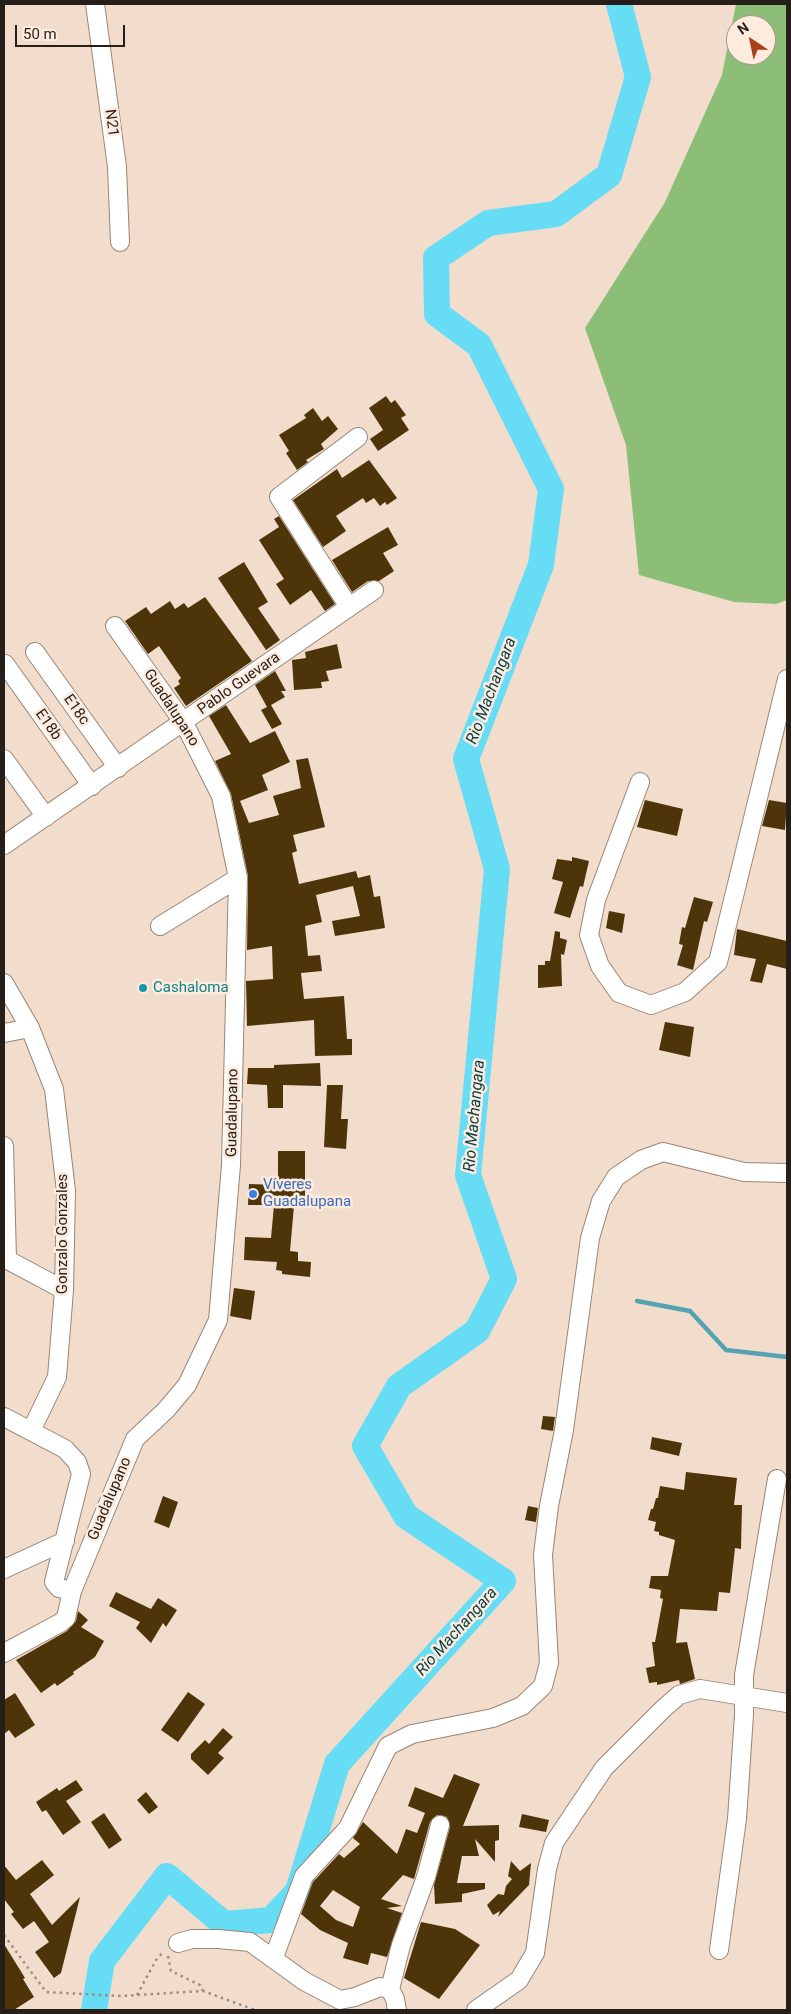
<!DOCTYPE html>
<html>
<head>
<meta charset="utf-8">
<style>
  body { margin:0 }
  #map { position:relative; width:791px; height:2014px; overflow:hidden; background:#f2ddcd; font-family:Roboto,sans-serif }
  canvas { display:block }
  .frame { position:absolute; inset:0; border:5px solid #261e18; pointer-events:none }
  .north { position:absolute; left:726px; top:15px; width:50px; height:50px; box-sizing:border-box; background:#fdebde; border:1px solid #a7998f; border-radius:50%; rotate:326deg; font-size:14px; font-weight:700; line-height:20px; text-align:center; color:#261e18 }
  .north::after { content:''; display:block; margin:auto; width:18px; height:22px; background:#a74119; clip-path:polygon(50% 0,100% 100%,50% 72%,0 100%) }
  .scale { position:absolute; left:15px; top:25px; width:110px; height:22px; box-sizing:border-box; border:2px solid #261e18; border-top:0; padding-left:6px; font-size:15px; line-height:18px; white-space:nowrap; color:#261e18; -webkit-text-stroke:4px #fdebde; paint-order:stroke }
</style>
</head>
<body>
<div id="map">
<canvas width="791" height="2014"></canvas>
<div class="frame"></div>
<div class="north">N</div>
<div class="scale">50 m</div>
</div>
<script>
const ctx = document.querySelector('canvas').getContext('2d');
ctx.lineJoin = 'round';
function fill(path, color) { ctx.fillStyle = color; ctx.fill(path, 'evenodd'); }
const poly = rows => new Path2D(rows.map(r => 'M' + r).join(''));
function trace(path, color, width, dash) { ctx.strokeStyle = color; ctx.lineWidth = width; ctx.lineCap = dash ? 'butt' : 'round'; ctx.setLineDash(dash || []); ctx.stroke(path); }
function write(font, color, halo, rows, align = 'center') {
  ctx.font = font + ' Roboto,sans-serif'; ctx.lineWidth = 5; ctx.setLineDash([]); ctx.textBaseline = 'middle'; ctx.strokeStyle = halo; ctx.fillStyle = color; for (const [text, x, y, turn = 0] of rows) {
    ctx.save(); ctx.translate(x, y); ctx.rotate((+turn || 0) * Math.PI / 180); ctx.textAlign = isNaN(turn) ? turn : align; if (halo) ctx.strokeText(text, 0, 0); ctx.fillText(text, 0, 0); ctx.restore();
  }
}
const forest = poly([
  [736,4,787,4,787,600,776,604,734,602,639,575,626,445,585,328,665,202,722,75],
  [736,25,766,25,766,55,736,55]
]);
const stream = poly([
  [637,1301,690,1311,726,1350,787,1357]
]);
const river = poly([
  [94,2010,102,1961,167,1876,224,1924,271,1920,298,1891,337,1764,503,1581,406,1516,365,1446,399,1386,477,1331,504,1279,468,1175,497,869,466,759,541,565,551,489,479,345,437,314,436,258,488,223,556,214,609,175,638,77,619,4]
]);
const building = poly([
  [386,396,391,403,395,400,406,415,401,418,409,430,378,451,370,439,383,430,369,408],
  [313,408,322,421,328,416,338,429,321,444,324,449,306,460,308,462,297,470,286,453,289,451,279,435,306,418,304,415],
  [369,460,397,498,387,505,385,502,380,506,374,498,366,503,363,498,336,516,346,531,323,547,293,500,337,469,342,478],
  [279,516,335,604,325,611,311,590,290,605,276,584,284,579,259,540,279,527,274,519],
  [388,527,398,545,383,553,394,571,379,581,368,581,352,592,332,560],
  [244,562,268,602,258,608,280,640,266,650,218,578],
  [205,597,252,661,186,706,174,688,180,684,178,681,181,678,159,646,148,654,125,621,146,607,151,614,170,601,175,609,184,603,188,608],
  [337,644,342,668,326,671,329,681,321,682,322,688,294,690,292,660,306,658,305,652],
  [275,671,286,691,281,691,285,697,271,705,282,724,272,729,261,710,267,707,255,685],
  [226,705,250,743,275,731,290,762,262,775,268,790,240,801,249,823,279,815,273,796,301,788,296,760,308,758,325,827,293,835,297,851,292,853,299,884,356,871,358,878,370,875,374,897,380,896,385,928,335,936,332,921,360,916,353,886,316,895,322,922,305,926,308,956,320,955,322,971,301,973,304,999,344,996,347,1039,352,1039,352,1055,315,1056,314,1020,247,1026,246,981,273,979,272,946,247,950,248,876,231,794,215,761,231,754,209,716],
  [645,800,683,809,677,836,637,827],
  [769,800,787,803,785,830,762,826],
  [572,857,589,861,583,887,580,886,570,918,554,913,563,882,552,879,557,859,572,861],
  [694,897,713,902,707,922,704,921,693,970,677,965,683,945,679,944,682,927,685,928],
  [609,911,625,914,622,933,606,928],
  [737,929,787,941,787,969,767,964,762,983,750,981,756,959,734,955],
  [555,931,560,932,560,938,567,940,564,955,561,954,562,986,538,988,538,965,545,965,545,961,550,961],
  [665,1022,694,1027,690,1057,659,1050],
  [320,1063,321,1086,283,1085,283,1108,268,1108,267,1085,247,1084,248,1068,274,1068,274,1065],
  [327,1085,343,1085,341,1119,348,1119,346,1149,324,1147],
  [278,1151,305,1151,305,1206,294,1206,290,1251,298,1252,298,1261,311,1262,310,1277,282,1274,282,1271,276,1270,277,1262,244,1260,245,1237,271,1238,274,1205,248,1205,249,1184,278,1185],
  [234,1288,255,1291,251,1320,230,1316],
  [543,1416,555,1417,553,1431,541,1429],
  [652,1437,682,1443,679,1456,650,1449],
  [686,1472,737,1478,734,1505,742,1505,741,1549,735,1548,730,1593,719,1592,717,1611,680,1609,676,1643,687,1642,695,1679,680,1684,679,1680,657,1685,657,1682,649,1683,646,1668,655,1666,652,1642,655,1642,663,1599,660,1598,661,1590,649,1588,651,1576,668,1576,675,1540,659,1535,659,1532,654,1531,656,1522,648,1520,651,1509,653,1509,656,1498,658,1498,660,1486,684,1490],
  [163,1496,178,1502,169,1528,154,1522],
  [528,1506,538,1508,536,1522,525,1520],
  [116,1592,151,1609,158,1598,177,1610,166,1627,163,1623,151,1643,136,1628,140,1622,109,1606],
  [78,1611,88,1620,81,1627,104,1641,95,1657,73,1672,74,1674,57,1686,55,1683,41,1693,16,1660,67,1631,76,1621],
  [188,1692,205,1704,178,1742,161,1730],
  [15,1693,35,1725,15,1738,9,1730,4,1734,4,1700],
  [223,1728,233,1737,218,1753,224,1758,208,1775,191,1759,191,1754,205,1740,209,1744],
  [454,1774,480,1784,463,1826,499,1825,499,1840,495,1841,495,1862,475,1839,479,1856,462,1856,457,1883,485,1883,485,1889,462,1894,462,1902,435,1904,434,1885,450,1827,447,1817,437,1815,430,1822,414,1879,403,1875,381,1899,402,1906,387,1908,402,1913,387,1957,371,1953,368,1965,343,1958,348,1943,320,1930,301,1914,313,1882,339,1854,344,1858,360,1844,353,1838,363,1822,397,1854,406,1829,417,1833,425,1813,408,1806,415,1787,443,1798],
  [333,1890,360,1907,353,1927,336,1920,320,1906],
  [76,1780,83,1790,66,1801,81,1822,63,1835,46,1810,42,1812,36,1802,57,1788,59,1791],
  [146,1792,158,1807,149,1814,137,1800],
  [104,1813,122,1840,109,1849,91,1822],
  [522,1814,549,1820,546,1832,519,1827],
  [42,1860,54,1875,30,1894,52,1925,80,1897,61,1973,54,1978,35,1952,49,1942,34,1921,23,1929,11,1914,14,1912,4,1899,4,1865,16,1880],
  [511,1861,520,1871,531,1863,529,1885,498,1917,500,1911,493,1915,487,1905,498,1894,504,1895,506,1886,512,1879,508,1876],
  [421,1922,455,1929,480,1945,439,1999,404,1978],
  [4,1944,25,1978,23,1979,34,1997,14,2010,4,2010]
]);
const path = poly([
  [4,1935,46,1992,121,1996,203,1991,255,2010],
  [168,1956,171,1971,200,1985,203,1991],
  [137,1995,156,1960,164,1951]
]);
const street = poly([
  [95,4,117,167,120,242],
  [349,607,279,497,358,437],
  [35,652,118,768],
  [5,664,92,786],
  [4,759,46,817],
  [640,782,596,900,589,935,600,966,619,993,651,1005,685,992,718,962,787,679],
  [4,845,374,590],
  [160,926,238,878],
  [4,983,30,1028,54,1089,66,1191,64,1290,57,1377,31,1431],
  [4,1033,30,1028],
  [4,1146,7,1259],
  [4,1258,64,1290],
  [4,1417,65,1449,77,1462,81,1474,54,1582,59,1588,72,1591],
  [4,1569,65,1541],
  [4,1653,60,1623,66,1618,72,1591,135,1439,166,1410,187,1385,218,1320,231,1165,238,878,221,796,184,723,115,626],
  [178,1943,192,1939,218,1939,250,1942,304,1981,340,2000,355,1997,380,1987,390,1989,395,1999,397,2010],
  [719,1950,737,1819,744,1715,744,1675,777,1479],
  [274,1957,304,1876,348,1828,388,1746,412,1734,493,1718,522,1706,543,1686,549,1663,543,1555,549,1506,564,1430,590,1238,601,1201,616,1177,641,1160,663,1152,744,1172,787,1173],
  [390,1989,401,1945,426,1877,440,1825],
  [476,2010,519,1980,535,1953,547,1869,554,1843,604,1768,663,1709,679,1695,700,1689,787,1703]
]);
const markers = [
  [143,988,5,"#0f9aa8"],
  [253,1194,5,"#3f7fe0"]
];
const streetNames = [
  ["N21",111,123,83],
  ["Pablo Guevara",239,684,-35],
  ["Guadalupano",171,708,57],
  ["E18c",76,710,55],
  ["E18b",48,725,55],
  ["Guadalupano",233,1113,-89],
  ["Gonzalo Gonzales",63,1234,-90],
  ["Guadalupano",110,1499,-67]
];
const cultureNames = [
  ["Cashaloma",153,988]
];
const shopNames = [
  ["Víveres",263,1185],
  ["Guadalupana",263,1202]
];
const waterNames = [
  ["Rio Machangara",492,691,-69],
  ["Rio Machangara",475,1116,-85],
  ["Rio Machangara",457,1632,-48]
];
fill(forest, '#8cbe78');
trace(stream, '#54a3b3', 4.5);
trace(river, '#67dcf5', 26);
fill(building, '#4d3509');
trace(street, '#988575', 20);
trace(path, '#9e8e82', 2.5, [2.5, 4]);
trace(street, '#fff', 18);
for (const [x, y, r, color] of markers) { const dot = new Path2D(); dot.arc(x, y, r, 0, 2 * Math.PI); ctx.fillStyle = color; ctx.fill(dot); trace(dot, '#fdebde', 2); }
write('15px', '#261e18', '#fdebde', streetNames);
write('15px', '#0d838f', '#fdebde', cultureNames, 'left');
write('15px', '#366cbe', '#fdebde', shopNames, 'left');
write('italic 16px', '#08404a', '#fdebde', waterNames);
</script>
</body>
</html>
